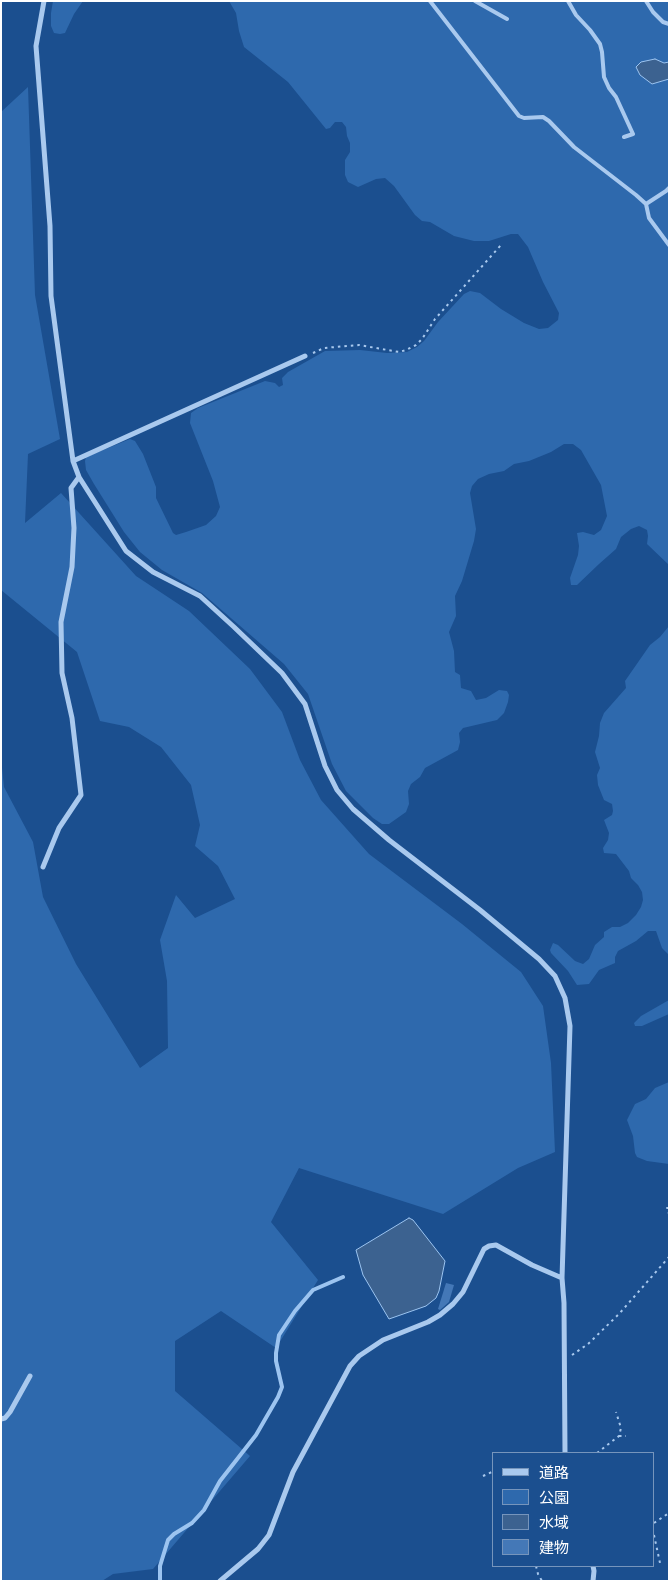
<!DOCTYPE html>
<html>
<head>
<meta charset="utf-8">
<style>
  body { margin:0 }
  #map { position:relative; width:670px; height:1582px; overflow:hidden; background:#1b4f8f; font-family:Roboto,"Noto Sans JP",sans-serif }
  canvas { display:block }
  .frame { position:absolute; inset:0; border:2px solid #fff; pointer-events:none }
  .legend { position:absolute; left:492px; top:1452px; width:162px; height:115px; box-sizing:border-box; background:#1b4f8f; border:1px solid #7695bc; margin:0; padding:6px 9px; list-style:none; font-size:15px; color:#fff }
  .legend li { display:flex; align-items:center; gap:10px; height:25px }
  .legend b { width:25px; border:1px solid #7695bc }
</style>
</head>
<body>
<div id="map">
<canvas width="670" height="1582"></canvas>
<div class="frame"></div>
<ul class="legend">
<li><b style="height:6px;background:#a9c9ee"></b>道路</li>
<li><b style="height:14px;background:#2e69ad"></b>公園</li>
<li><b style="height:14px;background:#3c6290"></b>水域</li>
<li><b style="height:14px;background:#4478b7"></b>建物</li>
</ul>
</div>
<script>
const ctx = document.querySelector('canvas').getContext('2d');
ctx.lineJoin = 'round';
function fill(path, color) { ctx.fillStyle = color; ctx.fill(path, 'evenodd'); }
const poly = rows => new Path2D(rows.map(r => 'M' + r).join(''));
function trace(path, color, width, dash) { ctx.strokeStyle = color; ctx.lineWidth = width; ctx.lineCap = dash ? 'butt' : 'round'; ctx.setLineDash(dash || []); ctx.stroke(path); }
const green = poly([
  [53,1,83,1,74,14,65,33,60,34,54,33,51,26,51,13],
  [229,1,669,1,669,565,647,544,648,536,647,530,639,526,631,529,621,537,616,549,599,564,577,585,571,585,570,578,578,555,579,546,577,533,583,532,594,535,601,530,607,516,601,485,581,450,573,444,564,444,551,452,529,461,514,464,504,471,489,474,478,479,472,486,470,493,476,529,474,541,462,581,455,596,456,616,449,632,454,651,455,672,460,675,461,688,471,691,476,700,486,698,499,690,507,691,509,695,508,702,504,713,497,720,463,728,459,733,460,742,458,750,425,768,420,777,411,784,408,791,409,804,406,812,389,824,382,824,373,818,346,791,332,764,308,694,284,664,202,593,162,570,140,552,124,532,94,484,86,470,85,461,86,457,130,439,135,441,143,454,156,487,156,498,173,533,176,535,186,532,206,525,216,516,220,507,213,481,190,423,191,413,198,408,265,381,275,383,279,387,283,385,282,378,288,372,325,351,360,350,387,353,407,352,417,347,424,341,438,322,464,294,470,291,480,293,501,309,524,323,539,329,548,328,558,320,559,313,543,282,528,247,518,234,511,234,489,241,474,241,454,236,430,222,422,221,415,215,394,186,385,178,376,179,358,187,348,182,345,175,345,160,350,152,350,143,347,136,346,127,342,122,335,122,330,128,326,129,288,82,244,47,239,31,236,13],
  [28,87,35,295,60,439,28,454,25,523,61,493,136,576,189,611,250,669,282,712,300,760,321,800,369,854,462,924,521,972,543,1006,551,1063,555,1152,518,1168,443,1214,299,1168,271,1222,318,1280,276,1348,221,1311,175,1341,175,1391,250,1456,153,1569,113,1574,102,1581,1,1581,1,758,4,787,33,842,43,897,76,964,140,1068,168,1048,167,981,160,940,176,895,195,918,235,899,218,866,195,846,200,825,191,785,161,747,129,727,100,721,77,652,1,590,1,112],
  [669,626,669,964,668,954,662,948,656,931,648,931,636,941,618,951,615,957,615,963,599,970,589,984,577,985,568,971,551,953,550,950,553,943,558,945,575,961,583,964,589,959,595,945,604,937,604,932,612,927,620,927,628,923,636,915,641,907,643,900,642,892,638,885,631,878,629,871,616,854,604,853,603,848,608,840,609,833,604,820,612,815,613,811,612,804,604,800,598,785,597,775,600,768,595,752,599,736,600,723,604,713,626,688,625,681,650,645,660,637],
  [669,1000,669,1014,642,1026,635,1026,634,1023,641,1016],
  [669,1082,669,1164,647,1161,637,1157,635,1153,633,1136,627,1120,635,1104,646,1099,655,1088]
]);
const water = poly([
  [655,59,664,63,669,62,669,79,652,84,640,75,636,67,641,62,655,59],
  [409,1218,413,1220,445,1261,439,1291,436,1298,426,1306,389,1319,363,1275,356,1250,409,1218]
]);
const stream = poly([
  [160,1581,160,1566,168,1540,174,1534,192,1523,204,1510,220,1481,256,1435,278,1397,282,1387,276,1361,276,1353,279,1335,295,1311,313,1290,343,1277]
]);
const building = poly([
  [446,1283,454,1285,449,1302,440,1310,438,1309]
]);
const path = poly([
  [313,353,324,348,359,345,399,352,406,350,416,345,422,339,435,319,501,245],
  [669,1208,667,1208,669,1214],
  [572,1355,588,1344,619,1314,669,1257],
  [619,1436,626,1436],
  [597,1453,619,1436,621,1428,616,1412],
  [483,1476,494,1471],
  [654,1523,669,1513],
  [654,1535,660,1563],
  [536,1566,538,1574,542,1581]
]);
const lane = poly([
  [430,1,519,116,524,118,543,117,549,121,574,147,636,195,646,204,649,218,669,245],
  [475,1,507,19],
  [568,1,576,15,590,30,600,44,602,52,604,77,609,88,616,97,633,134,624,137],
  [646,1,653,12,663,22,669,24],
  [646,204,666,191,669,188]
]);
const street = poly([
  [44,1,36,46,50,226,51,296,73,461,79,477,126,551,153,572,200,596,234,627,282,673,305,704,325,766,337,790,353,809,389,840,480,910,539,959,555,976,565,998,570,1026,562,1278,564,1303,565,1453],
  [73,461,305,356],
  [43,867,59,828,81,795,72,718,62,673,61,622,72,567,74,528,71,488,79,477],
  [1,1419,5,1418,10,1412,30,1376],
  [593,1566,594,1571,593,1581],
  [220,1581,258,1549,269,1535,293,1472,350,1366,359,1356,383,1340,428,1322,440,1315,453,1304,463,1292,484,1249,489,1246,496,1245,532,1265,562,1278]
]);
fill(green, '#2e69ad');
fill(water, '#3c6290');
trace(water, '#9cc4f0', 1);
trace(stream, '#9cc4f0', 4);
fill(building, '#4478b7');
trace(path, '#a9c9ee', 2, [2.5, 4]);
trace(lane, '#a9c9ee', 4);
trace(street, '#a9c9ee', 5);
</script>
</body>
</html>
